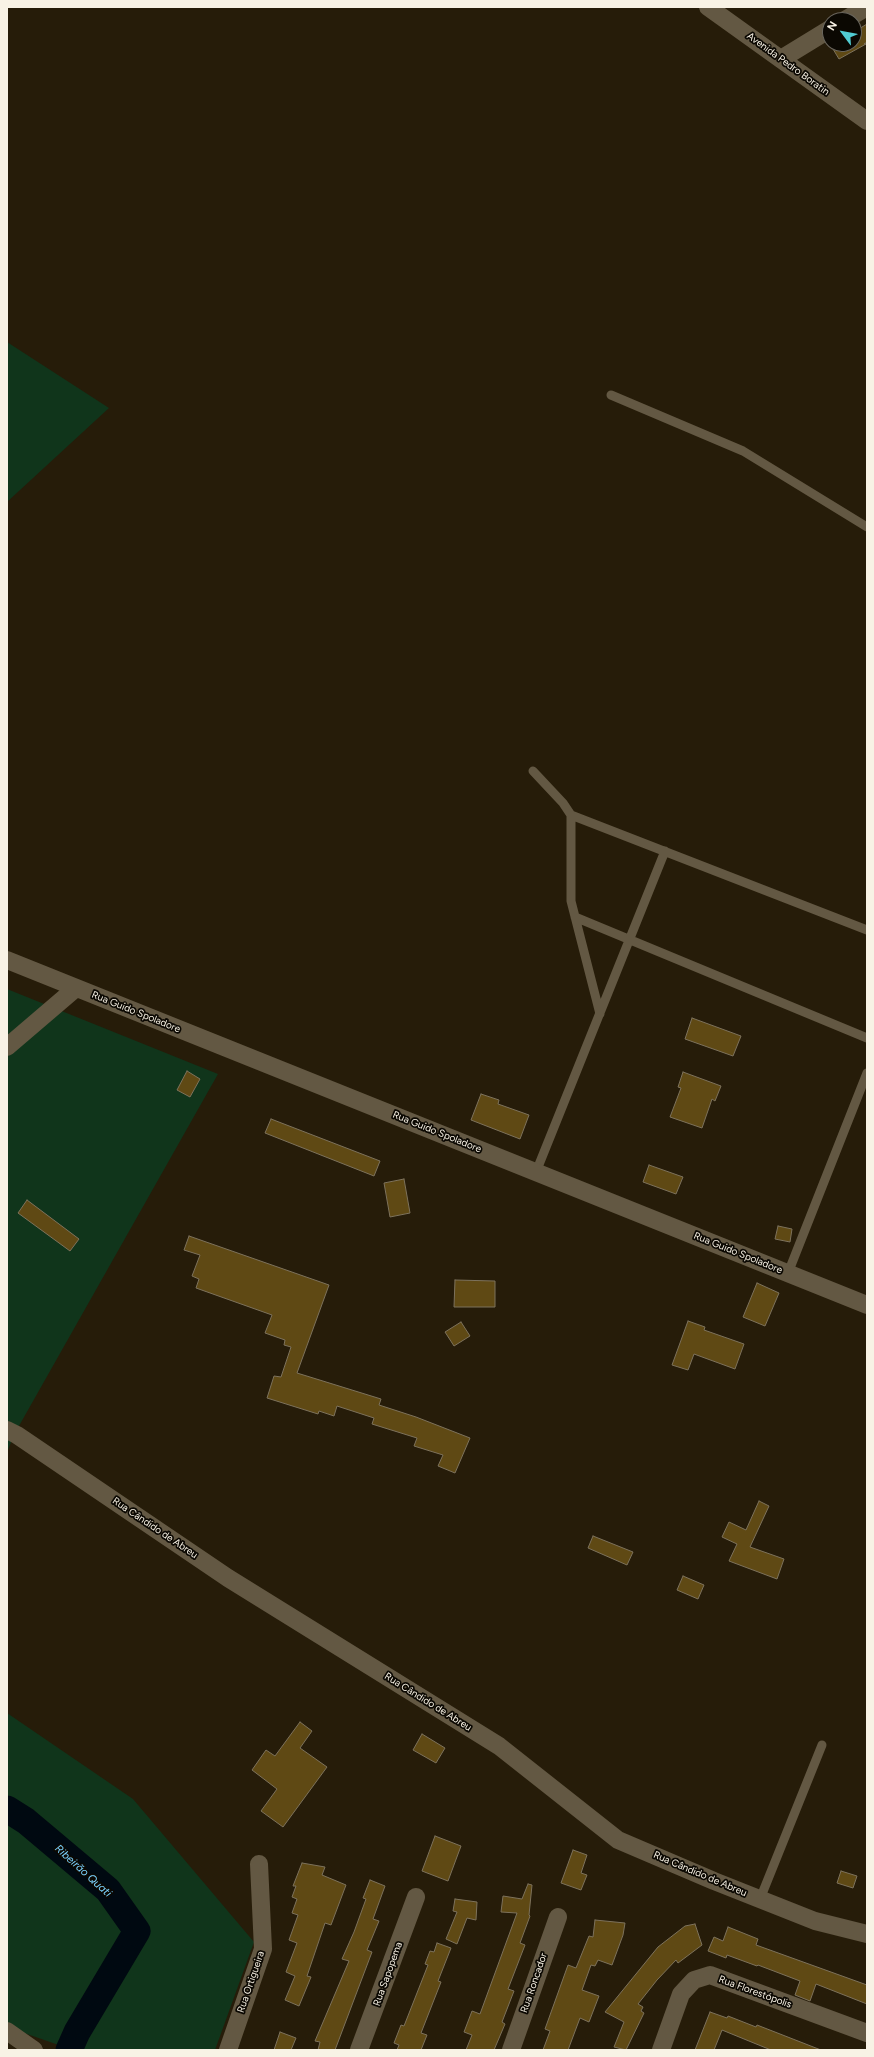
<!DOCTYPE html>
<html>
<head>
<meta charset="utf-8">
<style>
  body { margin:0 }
  #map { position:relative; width:874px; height:2057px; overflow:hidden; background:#261c09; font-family:Figtree,sans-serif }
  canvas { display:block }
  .frame { position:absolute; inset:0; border:8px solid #f8f2e5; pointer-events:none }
  .north { position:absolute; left:822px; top:12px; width:40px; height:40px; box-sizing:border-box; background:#0b0802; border:1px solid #6a665d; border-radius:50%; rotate:302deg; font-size:11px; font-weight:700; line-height:16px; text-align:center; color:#f8f2e5 }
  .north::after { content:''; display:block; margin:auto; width:14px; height:18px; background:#51ccd3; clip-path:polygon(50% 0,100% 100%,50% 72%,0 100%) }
</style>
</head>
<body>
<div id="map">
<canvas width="874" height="2057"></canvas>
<div class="frame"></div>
<div class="north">N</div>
</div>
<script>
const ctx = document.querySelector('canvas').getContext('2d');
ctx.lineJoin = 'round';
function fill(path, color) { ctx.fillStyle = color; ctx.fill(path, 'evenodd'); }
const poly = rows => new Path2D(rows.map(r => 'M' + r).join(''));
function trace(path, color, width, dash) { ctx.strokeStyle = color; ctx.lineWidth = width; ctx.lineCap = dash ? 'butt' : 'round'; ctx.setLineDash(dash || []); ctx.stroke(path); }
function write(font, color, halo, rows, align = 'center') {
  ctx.font = font + ' Figtree,sans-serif'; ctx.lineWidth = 3.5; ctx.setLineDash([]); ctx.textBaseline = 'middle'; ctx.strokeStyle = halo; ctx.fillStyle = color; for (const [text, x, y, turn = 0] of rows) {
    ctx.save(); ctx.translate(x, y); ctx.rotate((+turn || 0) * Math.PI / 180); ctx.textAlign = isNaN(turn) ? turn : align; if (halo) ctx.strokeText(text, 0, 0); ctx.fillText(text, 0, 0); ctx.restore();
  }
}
const green = poly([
  [7,342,109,408,7,502],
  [7,989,218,1074,15,1433,7,1452],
  [7,1713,133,1799,254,1942,215,2050,73,2050,7,2027]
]);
const river = poly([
  [7,1809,26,1821,108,1890,137,1931,77,2032,69,2050]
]);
const building = poly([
  [867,24,867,42,864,44,866,44,839,59,830,44,854,44,854,32,867,24],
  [692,1018,741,1036,733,1056,685,1039,692,1018],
  [187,1071,200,1079,190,1097,177,1090,187,1071],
  [683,1072,721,1086,715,1101,712,1099,702,1128,670,1117,681,1088,678,1087,683,1072],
  [481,1094,499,1100,498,1104,529,1115,520,1139,471,1120,481,1094],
  [271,1119,380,1161,374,1176,265,1133,271,1119],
  [649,1165,683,1177,676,1194,643,1182,649,1165],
  [404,1179,410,1213,390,1217,384,1183,404,1179],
  [27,1200,79,1239,70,1251,18,1213,27,1200],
  [778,1226,792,1229,790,1242,775,1239,778,1226],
  [189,1236,329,1285,297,1373,381,1399,379,1405,416,1417,470,1438,455,1473,438,1466,443,1455,414,1446,417,1438,372,1424,374,1418,337,1406,334,1416,319,1411,318,1414,267,1398,274,1376,281,1377,291,1347,284,1345,285,1340,265,1333,272,1315,196,1288,199,1279,192,1276,200,1255,184,1250,189,1236],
  [455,1280,495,1281,495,1307,454,1307,455,1280],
  [757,1283,779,1293,765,1326,743,1317,757,1283],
  [688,1321,705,1327,704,1330,744,1344,735,1369,694,1354,688,1370,672,1365,688,1321],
  [461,1322,470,1336,454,1346,445,1332,461,1322],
  [759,1501,769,1506,750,1547,784,1559,777,1579,729,1561,737,1544,722,1537,729,1522,746,1530,759,1501],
  [593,1536,633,1552,627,1565,588,1548,593,1536],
  [683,1576,704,1585,698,1599,677,1590,683,1576],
  [300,1722,312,1731,300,1748,327,1767,283,1827,261,1811,277,1789,252,1770,266,1750,275,1756,300,1722],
  [422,1734,445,1748,436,1763,413,1750,422,1734],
  [435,1836,461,1846,448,1881,422,1871,435,1836],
  [573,1850,587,1855,581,1873,587,1875,581,1890,561,1883,573,1850],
  [302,1863,325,1867,322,1875,346,1885,331,1925,325,1923,307,1976,311,1977,299,2006,285,2000,295,1976,286,1972,297,1943,289,1940,298,1915,292,1913,297,1899,292,1897,296,1886,293,1886,302,1863],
  [841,1871,857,1876,853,1888,837,1883,841,1871],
  [370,1880,385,1886,373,1919,379,1921,367,1950,372,1952,335,2050,318,2050,320,2042,315,2041,349,1961,342,1959,354,1932,366,1899,363,1898,370,1880],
  [528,1884,532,1885,529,1915,530,1916,520,1943,525,1945,508,1989,514,1991,502,2022,505,2024,494,2050,466,2050,472,2035,464,2032,472,2011,480,2014,517,1913,501,1912,503,1896,522,1899,528,1884],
  [455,1899,477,1902,476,1920,467,1918,457,1944,446,1939,457,1912,453,1911,455,1899],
  [595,1920,625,1923,623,1935,612,1965,598,1960,595,1966,591,1965,582,1990,599,1996,589,2022,580,2018,568,2050,543,2050,550,2031,545,2029,568,1965,576,1968,589,1936,593,1937,595,1920],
  [695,1924,702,1945,678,1963,676,1960,657,1980,638,2004,643,2007,641,2011,644,2013,626,2050,614,2047,624,2022,605,2012,658,1947,685,1926,695,1924],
  [728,1927,758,1939,756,1945,867,1985,867,2004,816,1984,810,2001,795,1995,800,1981,758,1965,757,1966,727,1955,726,1958,708,1951,714,1937,723,1941,728,1927],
  [437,1943,451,1948,438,1981,441,1982,421,2033,427,2035,421,2050,397,2050,399,2045,394,2043,401,2025,404,2026,428,1965,425,1964,430,1951,434,1952,437,1943],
  [710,2012,727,2018,728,2016,756,2027,757,2025,821,2050,771,2050,722,2030,714,2050,695,2050,710,2012],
  [280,2032,296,2038,291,2050,274,2050,280,2032]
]);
const lane = poly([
  [611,395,743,451,867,527],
  [533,771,563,803,571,815,571,901,600,1014],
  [571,815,867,930],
  [575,917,867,1038],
  [536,1172,665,851],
  [788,1273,867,1073],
  [760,1899,822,1745]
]);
const street = poly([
  [708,7,867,121],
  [845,20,867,7],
  [781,59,830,29],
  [7,960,867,1305],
  [7,1047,76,988],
  [7,1430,17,1435,228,1578,499,1746,618,1840,714,1881,815,1921,867,1934],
  [7,2031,34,2050],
  [228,2050,263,1949,259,1864],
  [359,2050,416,1897],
  [511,2050,558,1917],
  [661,2050,681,1994,694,1980,710,1975,867,2033]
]);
const streetNames = [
  ["Avenida Pedro Boratin",788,64,36],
  ["Rua Guido Spoladore",136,1012,22],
  ["Rua Guido Spoladore",437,1132,22],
  ["Rua Guido Spoladore",738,1253,22],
  ["Rua Cândido de Abreu",155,1528,34],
  ["Rua Cândido de Abreu",428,1702,32],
  ["Rua Cândido de Abreu",700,1874,23],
  ["Rua Sapopema",388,1974,-70],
  ["Rua Ortigueira",251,1982,-71],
  ["Rua Roncador",534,1983,-71],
  ["Rua Florestópolis",755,1992,20]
];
const waterNames = [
  ["Ribeirão Quati",83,1871,42]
];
fill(green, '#10351b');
trace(river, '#000911', 27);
fill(building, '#5f4914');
trace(building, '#7d725c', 1);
trace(lane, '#635843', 9);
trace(street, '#635843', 18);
write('10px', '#f8f2e5', '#0b0802', streetNames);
write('italic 11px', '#7bd3ff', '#0b0802', waterNames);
</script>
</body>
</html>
